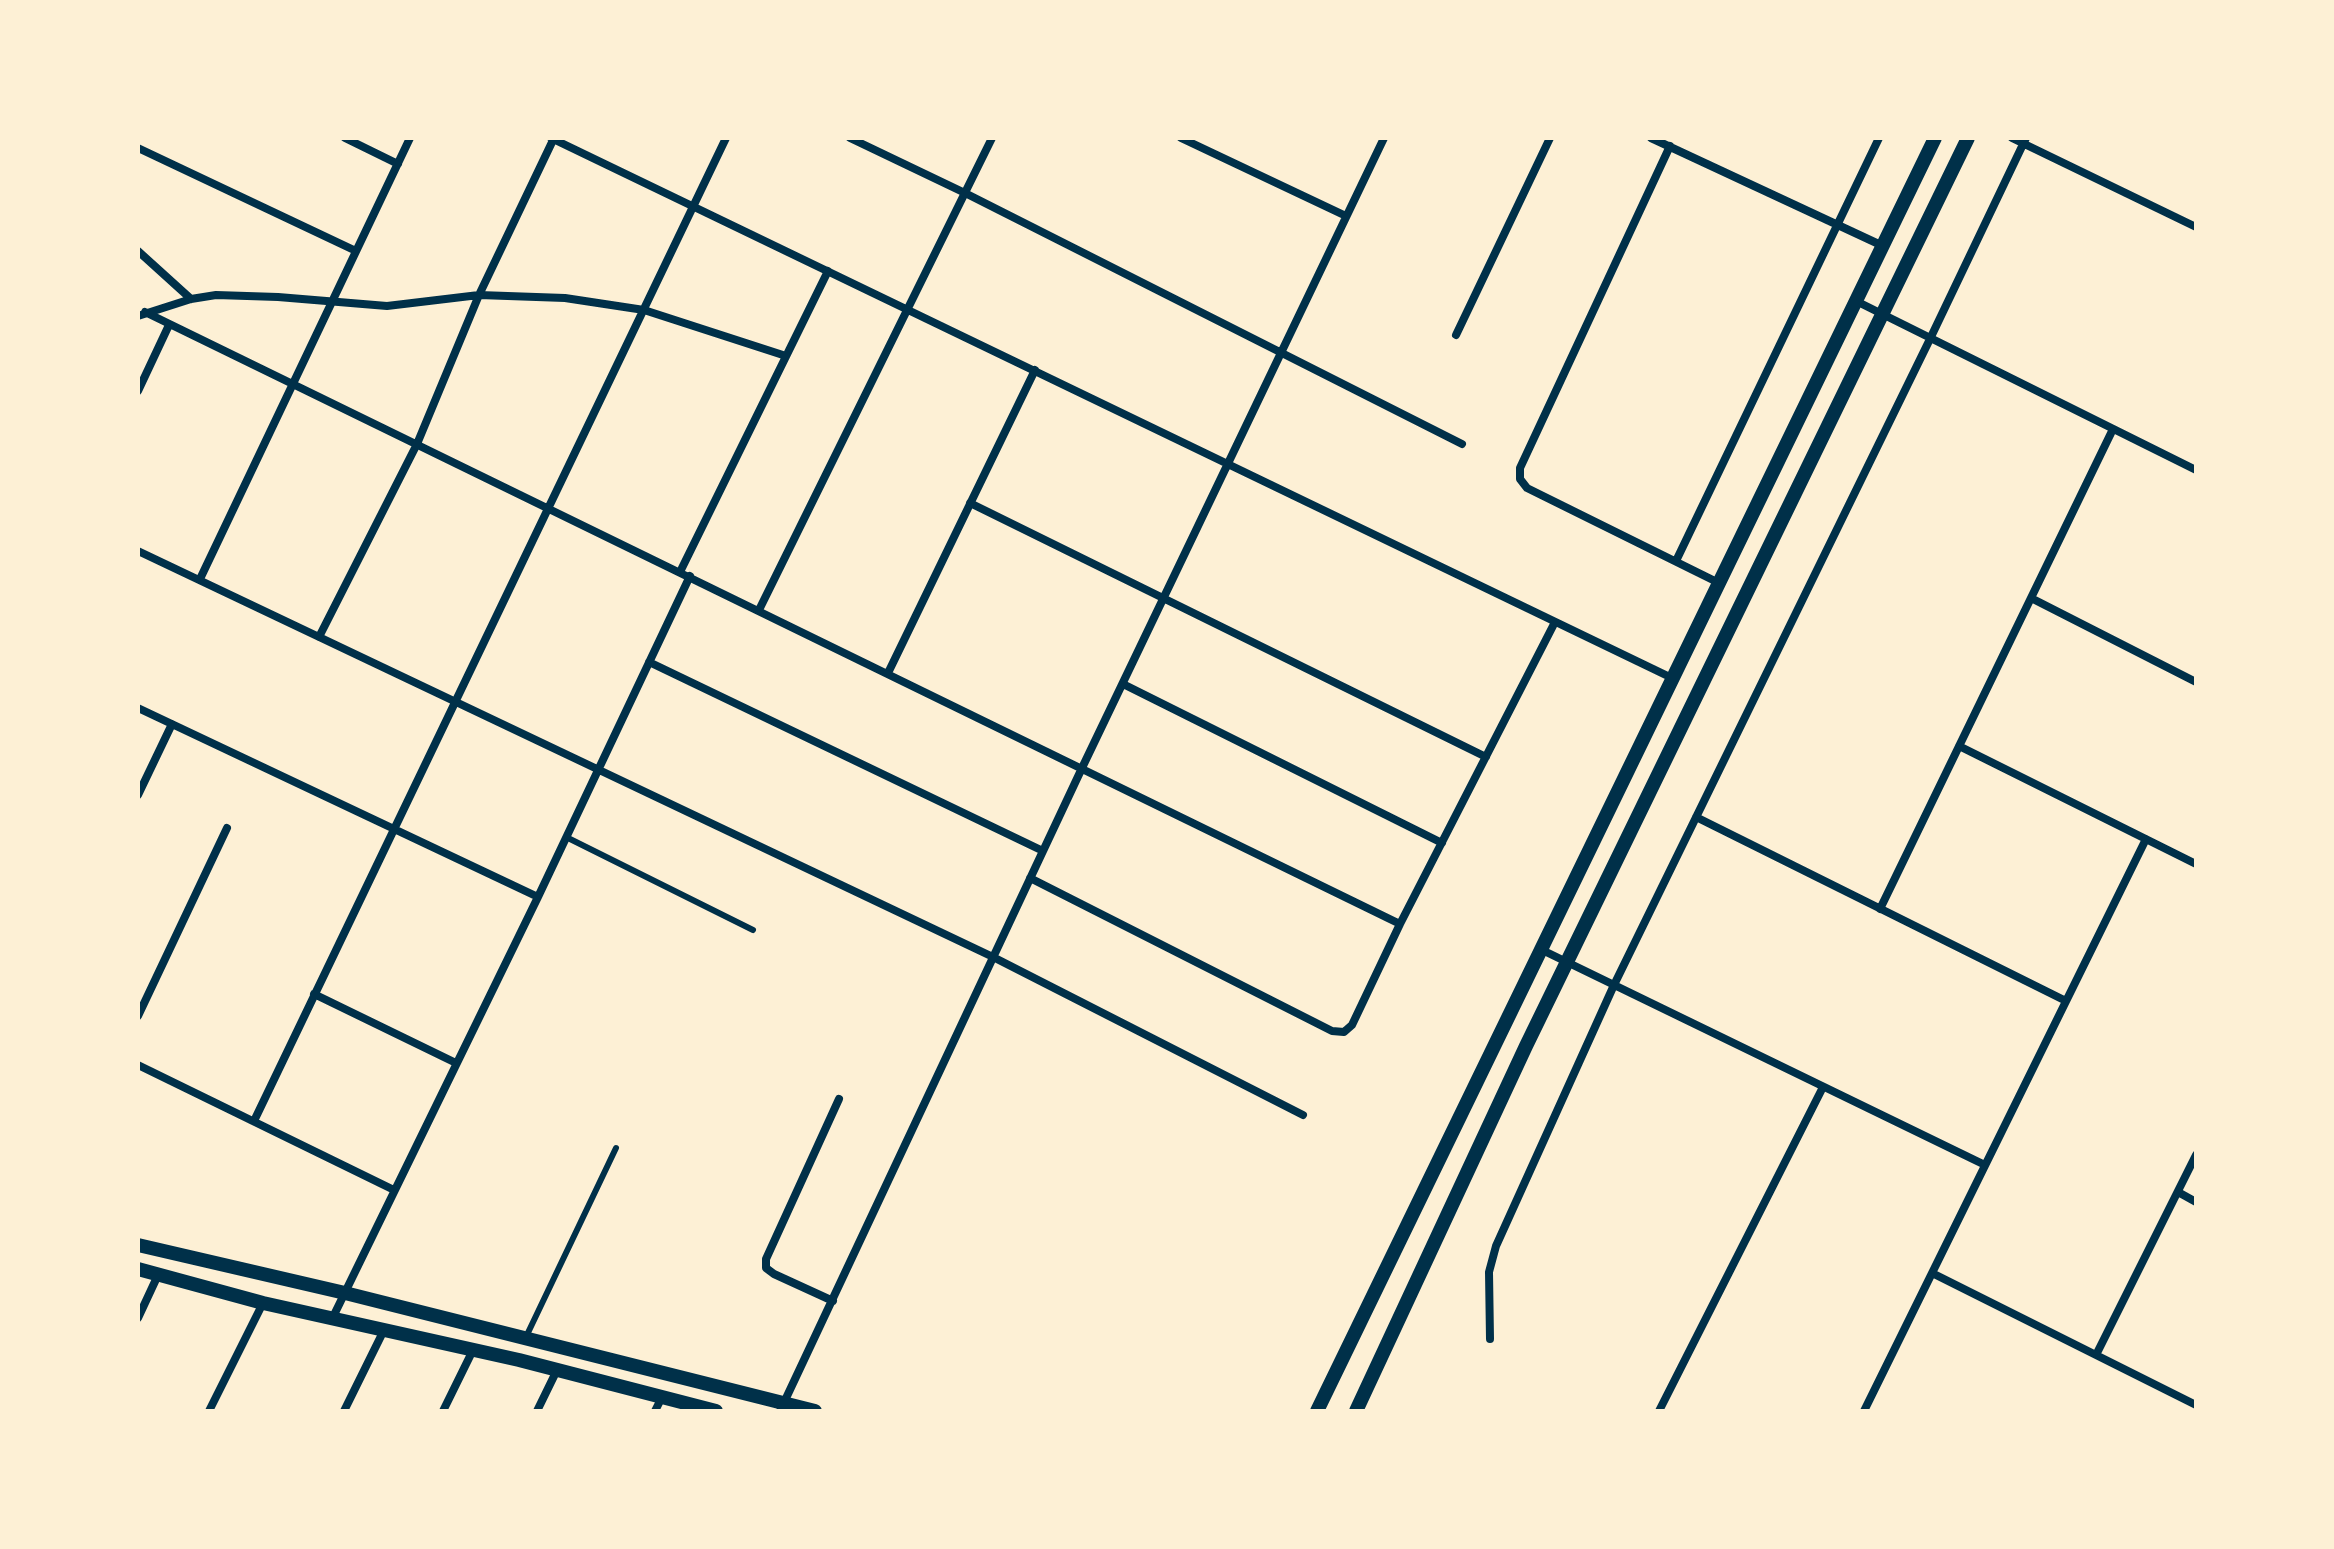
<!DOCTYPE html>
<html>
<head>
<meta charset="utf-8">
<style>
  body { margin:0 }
  #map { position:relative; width:2334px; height:1549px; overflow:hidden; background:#fdf0d5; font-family:Lato,sans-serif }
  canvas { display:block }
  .frame { position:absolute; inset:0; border:140px solid #fdf0d5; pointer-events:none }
</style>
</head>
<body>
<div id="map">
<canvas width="2334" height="1549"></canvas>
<div class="frame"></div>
</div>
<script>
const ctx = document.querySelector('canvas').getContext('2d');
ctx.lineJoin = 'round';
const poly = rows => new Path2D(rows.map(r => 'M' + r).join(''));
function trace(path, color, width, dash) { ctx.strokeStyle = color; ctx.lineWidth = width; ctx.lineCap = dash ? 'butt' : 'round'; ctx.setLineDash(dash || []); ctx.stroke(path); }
const service = poly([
  [566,837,753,930],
  [525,1339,616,1148]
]);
const minor = poly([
  [345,138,398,164],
  [551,138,1672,678],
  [850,138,965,193,1462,444],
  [1181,138,1346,216],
  [1651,138,1883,246],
  [2012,138,2196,227],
  [1670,146,1520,468,1520,479,1527,488,1719,583],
  [138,148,356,251],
  [138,251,191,299],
  [1856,301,2196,470],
  [145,312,1400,924],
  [138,316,191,299,216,295,278,297,387,306,479,295,565,298,644,310,786,356],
  [1456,335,1550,138],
  [138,391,169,325],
  [970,503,1486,757],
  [138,551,993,957,1303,1115],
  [1676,561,1879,138],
  [680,572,828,271],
  [200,579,410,138],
  [2031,598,2196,682],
  [759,610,992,138],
  [319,637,417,444,479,295,554,138],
  [649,662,1043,851],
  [888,673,1035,370],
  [1123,684,1442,843],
  [138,708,538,897],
  [1959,746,2196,864],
  [138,795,172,724],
  [1696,817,2066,1001],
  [1030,878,1332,1031,1344,1032,1352,1025,1400,924,1555,622],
  [1880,909,2113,429],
  [1540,949,1985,1165],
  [314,994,456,1063],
  [138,1016,227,828],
  [138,1065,394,1190],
  [254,1121,726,138],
  [2178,1192,2196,1202],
  [1932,1273,2196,1405],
  [833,1301,774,1274,766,1268,766,1259,839,1099],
  [333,1317,538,897,690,576],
  [138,1318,158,1275],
  [1490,1339,1489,1272,1496,1246,1614,985,1930,339,2026,138],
  [2096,1355,2196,1155],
  [209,1411,263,1303],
  [344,1411,384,1330],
  [443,1411,473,1350],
  [537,1411,557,1370],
  [655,1411,662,1397],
  [780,1411,1082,768,1384,138],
  [1659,1411,1823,1087],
  [1864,1411,2146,839]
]);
const tertiary = poly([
  [138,1245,345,1293,815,1411],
  [138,1269,263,1303,519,1360,716,1411],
  [1317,1411,1935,138],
  [1356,1411,1526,1046,1968,138]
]);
trace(service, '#003049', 6);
trace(minor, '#003049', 8);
trace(tertiary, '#003049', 14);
</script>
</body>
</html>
